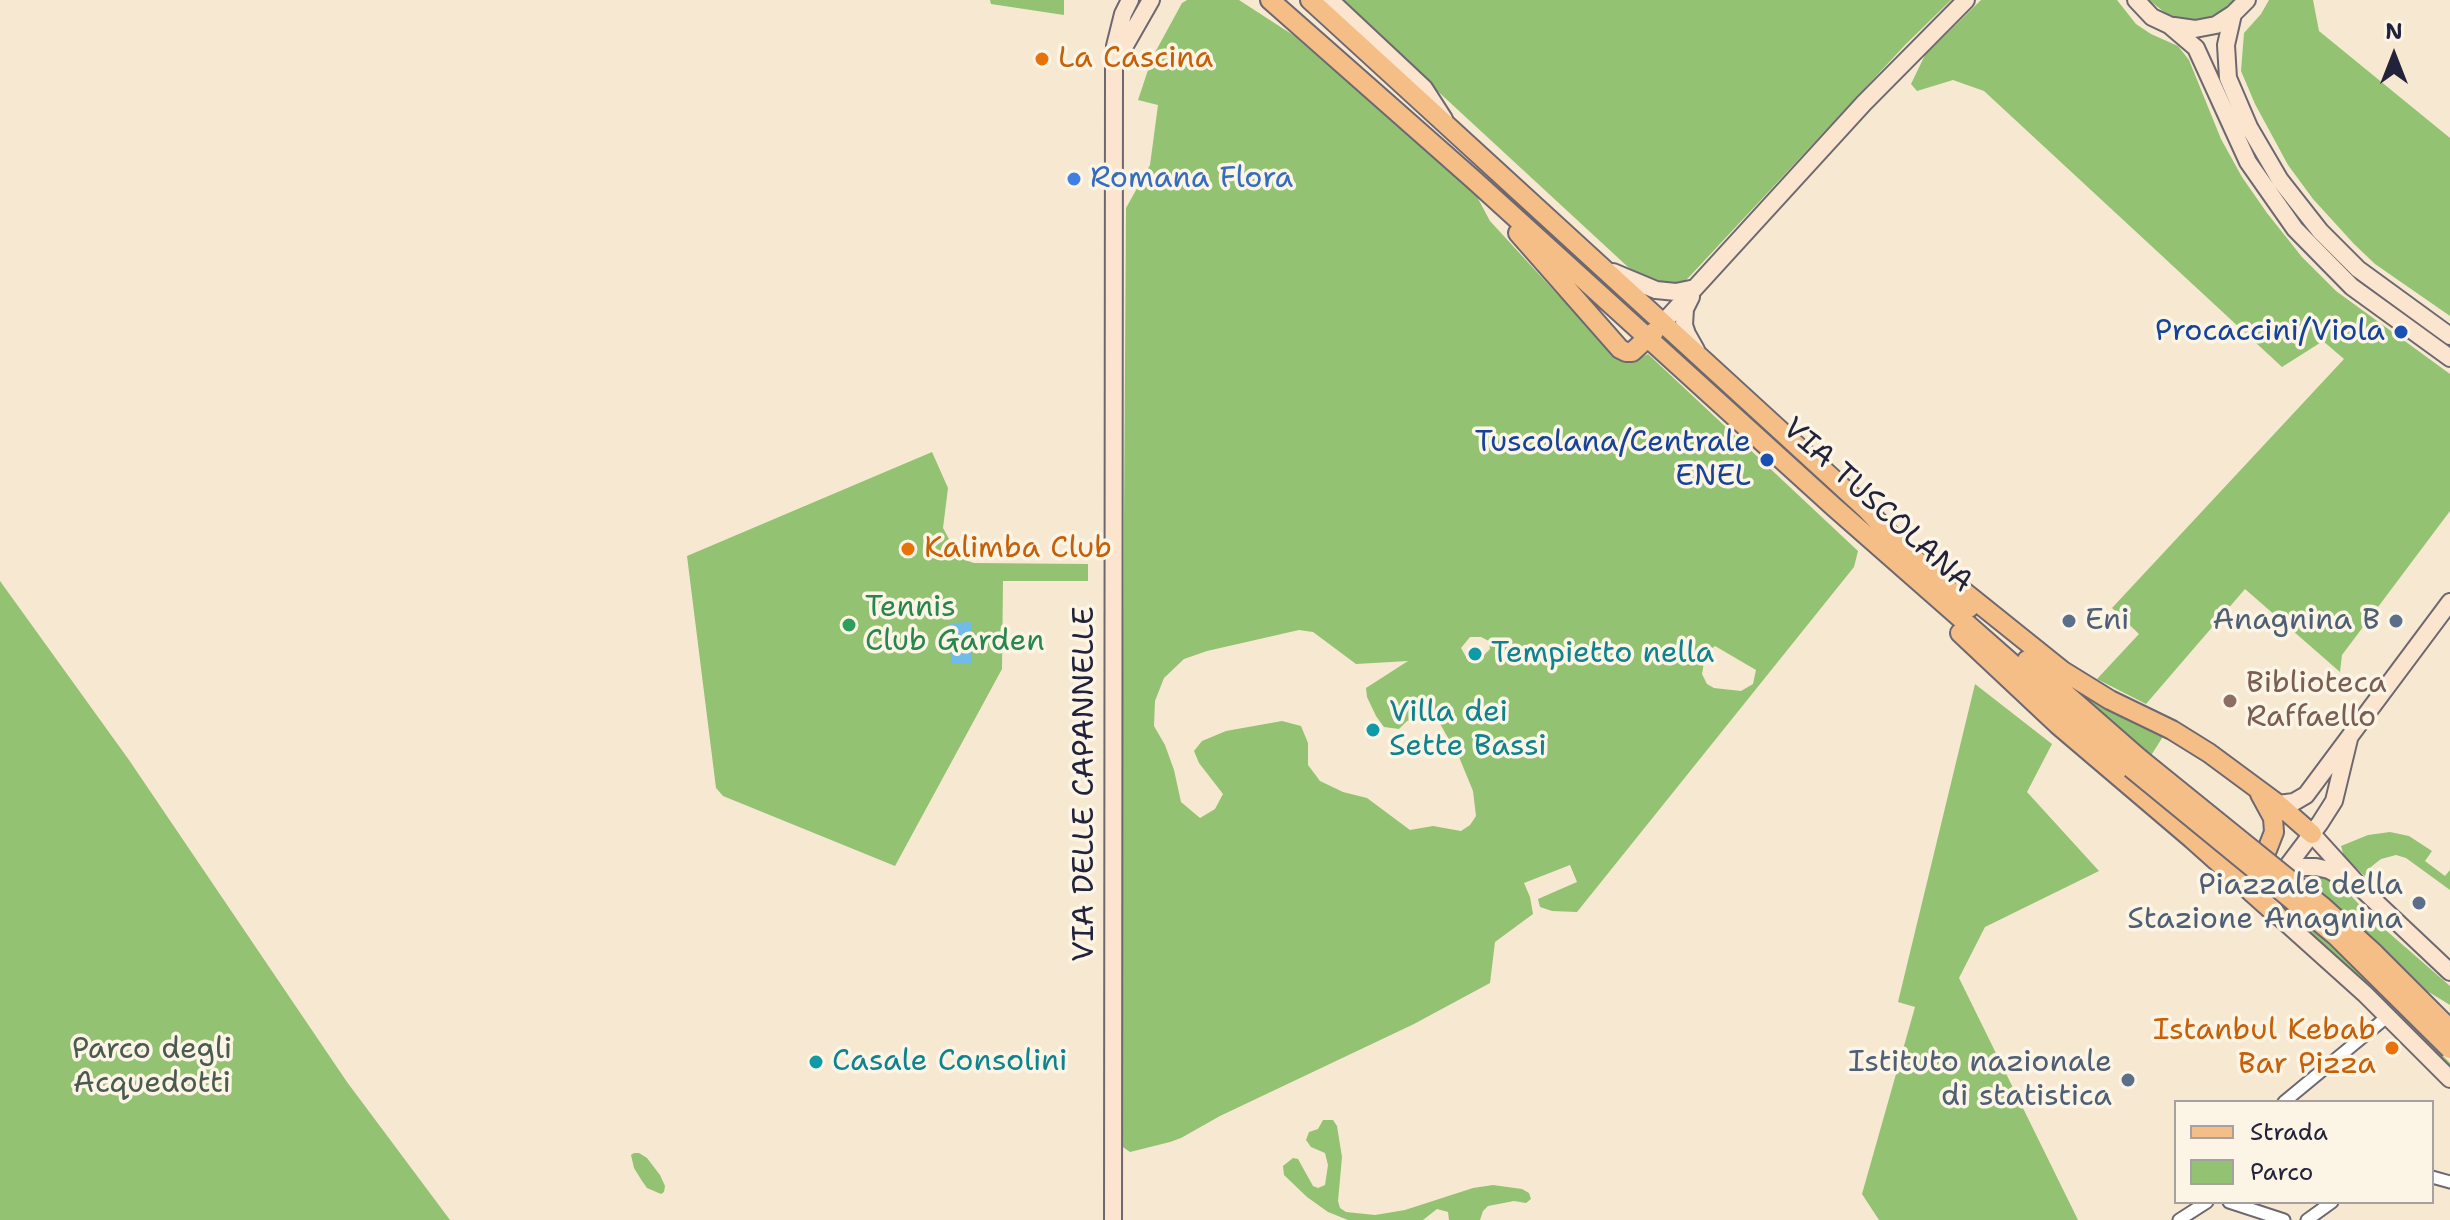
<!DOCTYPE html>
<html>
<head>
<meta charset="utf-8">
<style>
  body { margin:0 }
  #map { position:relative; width:2450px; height:1220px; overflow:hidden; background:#f7e9d1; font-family:"Shantell Sans",sans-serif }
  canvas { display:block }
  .legend { position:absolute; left:2174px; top:1100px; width:260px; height:104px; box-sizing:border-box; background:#fcf5e5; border:2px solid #a5a1a1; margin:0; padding:10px 14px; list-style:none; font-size:24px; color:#22223b }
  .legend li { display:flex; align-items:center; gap:16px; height:40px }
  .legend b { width:40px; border:2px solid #a5a1a1 }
  .north { position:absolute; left:2354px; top:16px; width:80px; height:80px; -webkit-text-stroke:6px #fcf5e5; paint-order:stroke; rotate:0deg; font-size:22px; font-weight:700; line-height:32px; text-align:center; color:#22223b }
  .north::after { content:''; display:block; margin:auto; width:28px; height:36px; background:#22223b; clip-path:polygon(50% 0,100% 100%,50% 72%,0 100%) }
</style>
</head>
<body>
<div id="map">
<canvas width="2450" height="1220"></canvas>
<ul class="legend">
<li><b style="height:10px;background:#f6be87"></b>Strada</li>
<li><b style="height:22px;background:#92c272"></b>Parco</li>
</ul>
<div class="north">N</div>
</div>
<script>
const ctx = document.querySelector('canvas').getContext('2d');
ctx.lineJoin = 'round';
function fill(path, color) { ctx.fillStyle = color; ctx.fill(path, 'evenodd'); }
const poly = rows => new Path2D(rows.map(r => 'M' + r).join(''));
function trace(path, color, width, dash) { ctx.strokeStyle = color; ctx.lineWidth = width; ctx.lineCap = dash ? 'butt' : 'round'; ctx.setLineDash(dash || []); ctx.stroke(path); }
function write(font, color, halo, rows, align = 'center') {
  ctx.font = font + ' "Shantell Sans",sans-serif'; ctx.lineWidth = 7; ctx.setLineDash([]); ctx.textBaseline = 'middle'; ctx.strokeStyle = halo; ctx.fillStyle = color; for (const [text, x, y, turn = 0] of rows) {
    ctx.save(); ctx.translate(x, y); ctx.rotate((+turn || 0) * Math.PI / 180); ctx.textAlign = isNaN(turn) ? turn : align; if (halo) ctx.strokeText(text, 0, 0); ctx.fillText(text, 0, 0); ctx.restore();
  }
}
const green = poly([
  [990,0,1064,0,1064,15,991,4],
  [1187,0,1239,0,1293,35,1475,193,1490,221,1558,295,1625,359,1640,358,1648,354,1858,551,1854,567,1577,912,1552,911,1540,907,1538,899,1577,882,1570,865,1524,883,1530,897,1533,914,1495,942,1490,983,1414,1024,1220,1116,1181,1138,1170,1142,1130,1152,1120,1145,1126,208,1150,165,1158,105,1138,100,1152,58,1182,3],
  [1299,630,1313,632,1356,664,1408,661,1366,688,1367,697,1376,716,1384,727,1399,729,1407,721,1424,716,1439,722,1459,757,1473,791,1476,816,1470,825,1461,831,1433,826,1410,830,1367,798,1343,792,1320,781,1308,765,1308,743,1301,726,1282,721,1226,731,1202,741,1194,751,1199,763,1223,794,1215,809,1200,818,1181,802,1174,770,1165,745,1154,726,1155,701,1164,678,1184,659,1207,651],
  [1470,637,1481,637,1489,641,1490,649,1481,658,1469,662,1461,648],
  [1715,646,1756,670,1753,684,1741,691,1714,688,1707,684,1702,674,1704,662,1706,653],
  [1339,0,1951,0,1906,44,1691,275,1685,281,1668,283,1654,282,1628,267],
  [1981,0,2117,0,2136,24,2151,34,2178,46,2189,60,2221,139,2242,177,2267,213,2302,257,2336,291,2450,374,2450,511,2342,655,2340,672,2245,589,2146,704,2097,679,2139,634,2112,608,2344,359,2323,341,2282,367,1984,91,1953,80,1917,91,1911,84,1925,55],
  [2149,0,2234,0,2224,9,2206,19,2187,20,2169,16],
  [2269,0,2313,0,2319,31,2450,138,2450,316,2375,264,2354,244,2313,199,2288,165,2255,104,2241,71,2244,33,2261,14],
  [932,452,948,488,943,528,956,552,965,560,974,563,1088,564,1088,581,1003,581,1002,669,895,866,723,796,716,788,687,556],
  [0,581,129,760,347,1082,450,1220,0,1220],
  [2058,679,2097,704,2164,735,2150,757],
  [1975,684,2052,744,2027,792,2099,871,1985,927,1959,978,2078,1220,1879,1220,1862,1194,1915,1007,1898,1002],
  [2390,832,2409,836,2432,851,2425,861,2445,876,2450,870,2450,890,2406,858,2396,855,2381,859,2372,866,2365,876,2344,857,2341,846,2368,835],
  [2314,873,2337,881,2373,919,2450,986,2450,1005,2414,983,2298,874],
  [2280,901,2334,945,2450,1063,2450,1070,2281,909],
  [1323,1120,1333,1120,1337,1126,1342,1157,1338,1201,1340,1208,1346,1212,1375,1215,1405,1210,1473,1188,1493,1185,1522,1189,1529,1193,1531,1199,1526,1203,1514,1201,1488,1206,1483,1211,1480,1220,1449,1220,1448,1212,1437,1209,1423,1220,1348,1220,1328,1212,1307,1197,1284,1175,1283,1166,1293,1158,1298,1159,1313,1186,1318,1188,1325,1185,1328,1165,1325,1153,1311,1147,1306,1140,1309,1132,1318,1129],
  [634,1153,639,1153,647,1158,660,1175,665,1186,664,1192,661,1194,647,1188,642,1181,634,1168,631,1155]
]);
const water = poly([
  [972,622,972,663,951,663,950,623]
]);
const street = poly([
  [2284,1102,2388,1016],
  [2432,1177,2450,1182],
  [2229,1202,2284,1220],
  [2179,1220,2207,1202],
  [2307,1220,2332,1202]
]);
const secondary = poly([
  [1330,0,1424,88,1444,119],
  [2136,0,2152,17,2169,25,2196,48,2248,162,2295,229,2352,287,2450,358],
  [2233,14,2226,45,2228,78,2249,127,2280,180,2320,231,2358,269,2450,336],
  [2174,26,2195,29,2216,25,2233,14,2247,0],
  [1115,59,1123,49,1151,0],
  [1613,272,1656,290,1676,292,1695,288],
  [1691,297,1685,309,1684,325,1687,334,1696,350],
  [1662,324,1864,103,1966,0],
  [2349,739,2334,801,2320,823,2277,880,2272,893,2273,908,2277,915,2365,994,2450,1079],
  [2278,804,2294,802,2306,795,2450,602],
  [2312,834,2362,889,2450,972],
  [2281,874,2304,867,2316,867,2329,870,2347,880],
  [1113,1220,1114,60,1115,46,1123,14,1130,0]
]);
const primary = poly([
  [1270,0,1474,180,1834,507,2131,768],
  [1310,0,1865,508,1906,551,1969,608],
  [1518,233,1620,349,1626,352,1632,352,1654,332],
  [1962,590,2063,671,2110,700,2172,730,2209,753,2278,804,2312,834],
  [1960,633,2058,725,2192,839,2277,915],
  [2027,660,2139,758],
  [2253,867,2267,850,2274,832,2273,818,2260,794]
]);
const primaryBridge = poly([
  [2139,758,2322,906,2375,954,2450,1029],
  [2131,768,2336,936,2450,1049]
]);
const markers = [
  [1042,59,8,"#e8710a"],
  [1074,179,8,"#3f7fe0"],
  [2401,332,8,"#1a4fb4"],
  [1767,460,8,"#1a4fb4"],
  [908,549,8,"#e8710a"],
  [2069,621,8,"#5c6f8a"],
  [2396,621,8,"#5c6f8a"],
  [849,625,8,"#2e9e5b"],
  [1475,654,8,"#0f9aa8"],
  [2230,701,8,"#8d6e63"],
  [1373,730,8,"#0f9aa8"],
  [2419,903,8,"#5c6f8a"],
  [2392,1048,8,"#e8710a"],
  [816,1062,8,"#0f9aa8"],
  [2128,1080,8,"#5c6f8a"]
];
const foodNames = [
  ["La Cascina",1058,59],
  ["Kalimba Club",924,549],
  ["Istanbul Kebab",2376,1031,"right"],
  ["Bar Pizza",2376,1065,"right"]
];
const shopNames = [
  ["Romana Flora",1090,179]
];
const transitNames = [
  ["Procaccini/Viola",2385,332],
  ["Tuscolana/Centrale",1751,443],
  ["ENEL",1751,477]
];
const streetNames = [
  ["VIA TUSCOLANA",1877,506,42],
  ["VIA DELLE CAPANNELLE",1085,784,-90]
];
const leisureNames = [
  ["Tennis",865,608],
  ["Club Garden",865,642]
];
const serviceNames = [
  ["Eni",2085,621,"left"],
  ["Anagnina B",2380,621],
  ["Piazzale della",2403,886],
  ["Stazione Anagnina",2403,920],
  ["Istituto nazionale",2112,1063],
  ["di statistica",2112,1097]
];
const cultureNames = [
  ["Tempietto nella",1491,654],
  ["Villa dei",1389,713],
  ["Sette Bassi",1389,747],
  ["Casale Consolini",832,1062]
];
const educationNames = [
  ["Biblioteca",2246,684],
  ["Raffaello",2246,718]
];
const parkNames = [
  ["Parco degli",152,1050],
  ["Acquedotti",152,1084]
];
fill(green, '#92c272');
fill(water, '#6fbce9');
trace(street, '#6d6870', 15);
trace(secondary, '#6d6870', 20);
trace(primary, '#6d6870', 22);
trace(street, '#fff', 11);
trace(secondary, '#fbe5cf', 16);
trace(primary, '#f6be87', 18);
trace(primaryBridge, '#6d6870', 22, []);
trace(primaryBridge, '#f6be87', 18);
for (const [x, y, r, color] of markers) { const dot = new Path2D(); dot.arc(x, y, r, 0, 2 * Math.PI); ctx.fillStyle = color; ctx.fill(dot); trace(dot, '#fcf5e5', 3); }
write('30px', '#c56008', '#fcf5e5', foodNames, 'left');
write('30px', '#366cbe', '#fcf5e5', shopNames, 'left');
write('30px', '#164399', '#fcf5e5', transitNames, 'right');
write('30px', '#22223b', '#fcf5e5', streetNames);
write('30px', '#27864d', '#fcf5e5', leisureNames, 'left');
write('30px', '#4e5e75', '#fcf5e5', serviceNames, 'right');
write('30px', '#0d838f', '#fcf5e5', cultureNames, 'left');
write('30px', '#785e54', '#fcf5e5', educationNames, 'left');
write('30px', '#495a4e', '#fcf5e5', parkNames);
</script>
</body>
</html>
